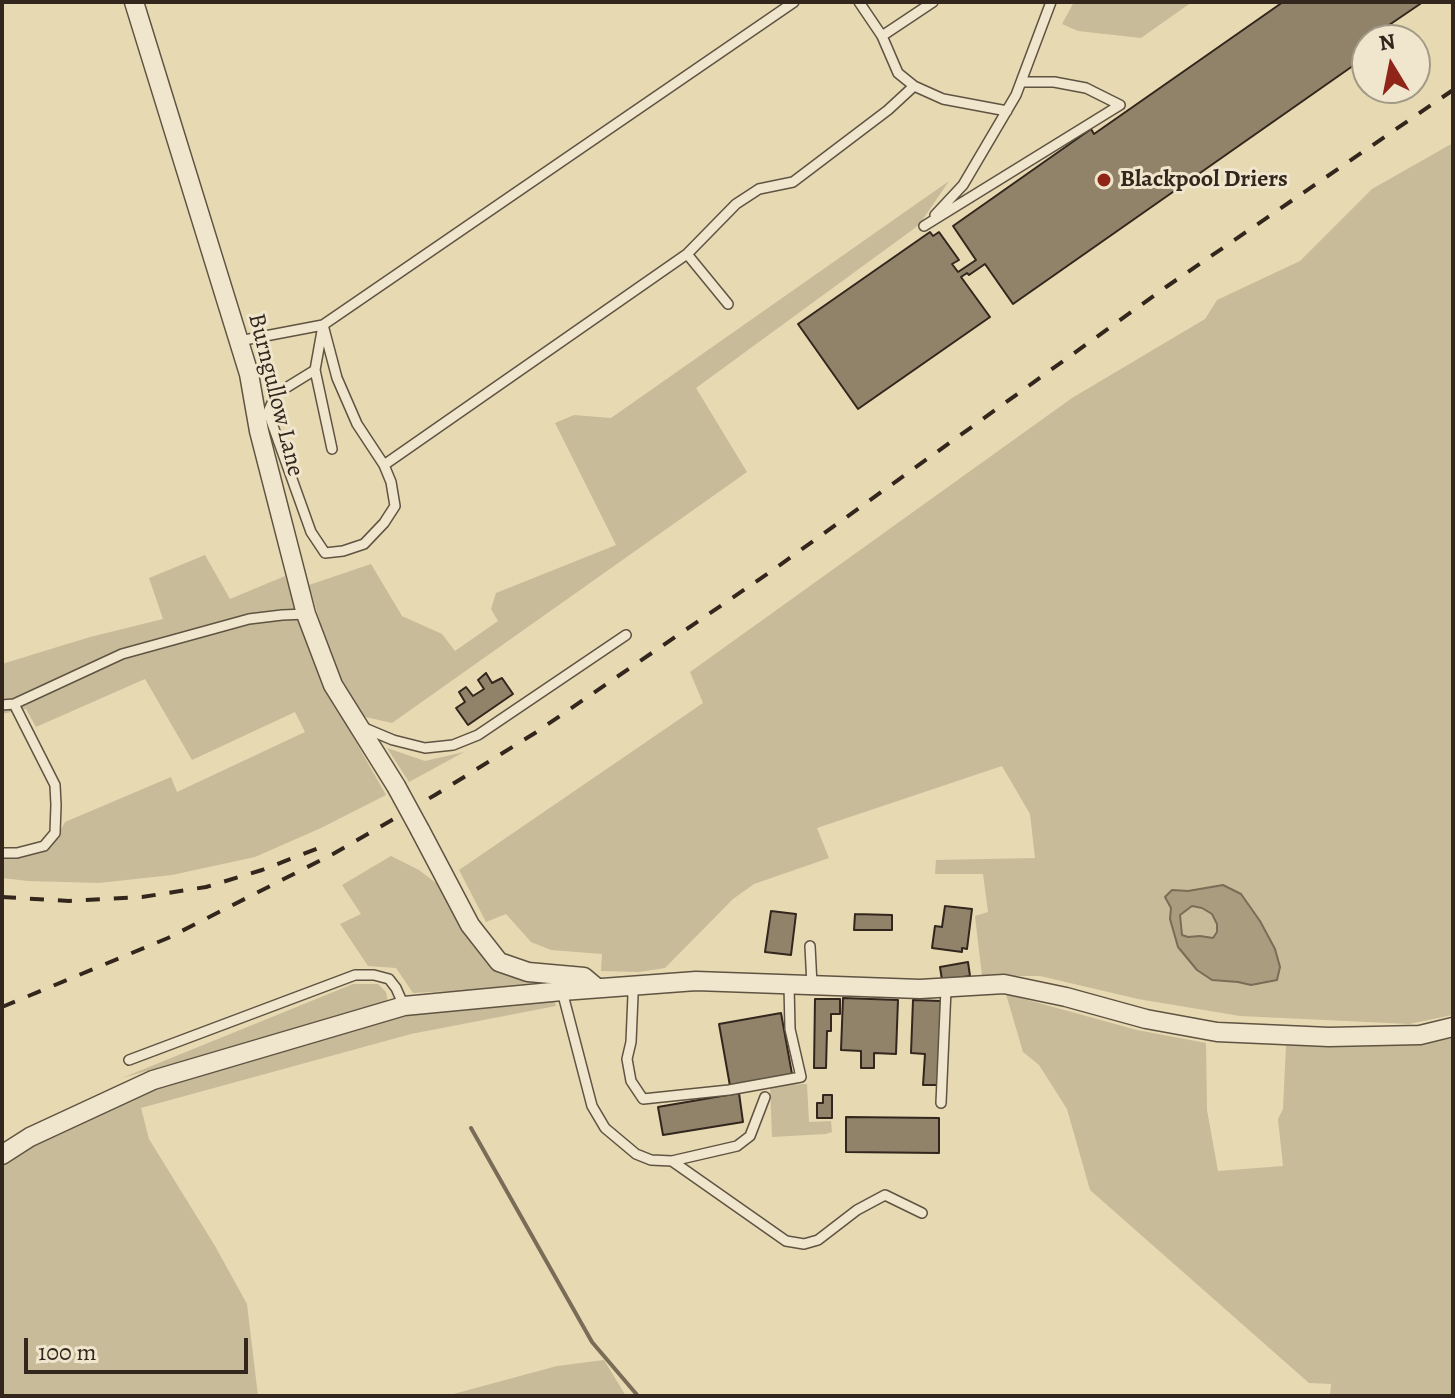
<!DOCTYPE html>
<html>
<head>
<meta charset="utf-8">
<style>
  body { margin:0 }
  #map { position:relative; width:1455px; height:1398px; overflow:hidden; background:#e7d9b2; font-family:Alegreya,serif }
  canvas { display:block }
  .frame { position:absolute; inset:0; border:4px solid #32261d; pointer-events:none }
  .north { position:absolute; left:1351px; top:24px; width:80px; height:80px; box-sizing:border-box; background:#efe6cd; border:2px solid #a39987; border-radius:50%; rotate:350deg; font-size:22px; font-weight:700; line-height:32px; text-align:center; color:#32261d }
  .north::after { content:''; display:block; margin:auto; width:28px; height:36px; background:#8f2418; clip-path:polygon(50% 0,100% 100%,50% 72%,0 100%) }
  .scale { position:absolute; left:24px; top:1338px; width:224px; height:36px; box-sizing:border-box; border:4px solid #32261d; border-top:0; padding-left:10px; font-size:24px; line-height:28px; white-space:nowrap; color:#32261d; -webkit-text-stroke:6px #efe6cd; paint-order:stroke }
</style>
</head>
<body>
<div id="map">
<canvas width="1455" height="1398"></canvas>
<div class="frame"></div>
<div class="north">N</div>
<div class="scale">100 m</div>
</div>
<script>
const ctx = document.querySelector('canvas').getContext('2d');
ctx.lineJoin = 'round';
function fill(path, color) { ctx.fillStyle = color; ctx.fill(path, 'evenodd'); }
const poly = rows => new Path2D(rows.map(r => 'M' + r).join(''));
function trace(path, color, width, dash) { ctx.strokeStyle = color; ctx.lineWidth = width; ctx.lineCap = dash ? 'butt' : 'round'; ctx.setLineDash(dash || []); ctx.stroke(path); }
function write(font, color, halo, rows, align = 'center') {
  ctx.font = font + ' Alegreya,serif'; ctx.lineWidth = 6; ctx.setLineDash([]); ctx.textBaseline = 'middle'; ctx.strokeStyle = halo; ctx.fillStyle = color; for (const [text, x, y, turn = 0] of rows) {
    ctx.save(); ctx.translate(x, y); ctx.rotate((+turn || 0) * Math.PI / 180); ctx.textAlign = isNaN(turn) ? turn : align; if (halo) ctx.strokeText(text, 0, 0); ctx.fillText(text, 0, 0); ctx.restore();
  }
}
const green = poly([
  [1074,2,1192,2,1141,38,1078,31,1062,24],
  [1453,143,1453,1015,1409,1024,1240,1016,1138,999,1040,976,982,976,975,916,988,912,983,874,935,874,936,860,1035,858,1030,814,1002,766,817,828,829,858,754,884,733,899,665,968,639,972,601,971,602,954,551,950,531,942,506,914,486,922,459,870,703,703,690,672,1072,398,1205,319,1217,300,1300,261,1372,189],
  [949,181,919,225,696,388,747,472,392,723,361,716,333,665,309,585,371,564,402,616,442,634,455,651,498,621,491,609,496,593,616,545,555,423,574,415,611,418],
  [205,555,230,599,285,576,302,627,335,705,386,795,321,828,255,857,172,875,99,883,28,881,2,878,2,859,15,858,52,846,65,822,171,777,177,792,305,732,295,712,192,760,145,679,36,727,26,709,2,714,2,664,90,637,163,619,149,578],
  [387,748,425,761,464,752,409,782],
  [391,856,419,870,444,889,484,957,555,980,471,990,413,993,396,968,368,966,340,924,361,914,342,885],
  [353,984,378,984,386,992,388,1002,122,1078],
  [1006,994,1137,1030,1206,1043,1207,1110,1218,1171,1283,1166,1278,1119,1283,1109,1286,1045,1409,1044,1427,1043,1453,1038,1453,1396,1330,1396,1331,1384,1309,1383,1090,1190,1067,1109,1039,1065,1023,1052],
  [554,1000,556,1006,411,1034,141,1108,149,1139,215,1246,247,1304,258,1396,2,1396,2,1165,47,1134,158,1089,390,1016],
  [807,1084,809,1122,831,1121,832,1132,826,1134,772,1137,770,1085],
  [604,1360,626,1396,446,1396,557,1366]
]);
const water = poly([
  [1223,885,1241,894,1260,921,1275,949,1280,967,1277,980,1251,985,1238,982,1212,980,1197,970,1178,947,1170,919,1171,908,1165,897,1172,890,1188,891,1223,885],
  [1192,906,1202,908,1212,914,1217,924,1217,932,1213,938,1200,936,1188,937,1182,935,1180,915,1192,906]
]);
const stream = poly([
  [471,1128,592,1342,638,1396]
]);
const building = poly([
  [1283,2,1423,2,1367,40,1367,56,1013,304,985,264,969,275,967,273,961,277,990,317,858,409,798,324,930,232,933,236,939,232,959,260,952,264,958,272,976,260,953,226,1091,129,1094,134,1283,2],
  [486,673,492,683,502,678,513,694,468,725,456,708,465,702,459,692,466,687,473,696,484,689,478,680,486,673],
  [945,906,972,909,967,949,962,948,962,952,932,948,935,926,942,927,945,906],
  [771,911,796,914,791,955,765,952,771,911],
  [855,914,892,915,892,930,854,930,855,914],
  [968,962,970,976,942,980,940,967,968,962],
  [843,998,898,1000,896,1054,874,1053,874,1068,861,1068,861,1051,841,1050,843,998],
  [815,999,840,999,840,1014,831,1014,831,1031,827,1031,826,1068,814,1068,815,999],
  [913,1000,941,1001,939,1085,923,1085,925,1054,911,1053,913,1000],
  [781,1013,792,1074,730,1086,719,1024,781,1013],
  [739,1093,743,1122,663,1135,658,1107,739,1093],
  [823,1095,832,1095,832,1118,817,1118,817,1103,823,1103,823,1095],
  [846,1117,939,1118,939,1153,846,1152,846,1117]
]);
const lane = poly([
  [859,2,882,36,898,73,914,86,943,99,1007,111],
  [882,36,933,2],
  [935,215,963,185,1016,95,1051,2],
  [924,226,1120,105,1086,88,1054,82,1021,82],
  [687,254,728,304],
  [322,331,315,370,332,449],
  [239,341,323,325,794,2],
  [315,370,276,394,268,412,311,532,325,553,343,551,364,544,384,523,395,506,391,482,384,465,357,424,337,378,323,325],
  [384,465,687,254,736,204,759,189,793,182,888,110,914,86],
  [2,705,14,704,122,654,249,619,282,615,306,614],
  [362,727,393,740,425,748,453,745,478,735,626,635],
  [2,853,17,853,44,846,55,833,56,805,55,785,14,704],
  [810,946,812,985],
  [628,986,633,995,631,1042,627,1059,631,1081,643,1099,729,1090,801,1077,790,1029,789,985],
  [562,991,592,1106,605,1128,636,1154,651,1160,672,1161,737,1146,750,1136,765,1097],
  [129,1060,355,975,374,975,389,979,396,988,404,1006],
  [941,1103,946,989],
  [672,1161,786,1241,804,1244,818,1240,857,1210,885,1195,922,1213]
]);
const street = poly([
  [134,2,249,374,259,431,306,614,333,685,396,786],
  [420,830,470,925,499,962,528,972,584,977,597,988],
  [2,1155,30,1137,153,1080,404,1006,562,991,696,981,920,989,1004,984,1066,997,1146,1019,1217,1032,1329,1037,1420,1035,1453,1027]
]);
const rail = poly([
  [2,897,69,901,142,897,206,887,262,870,329,844],
  [2,1007,168,938,333,854,435,795,535,733,773,570,1166,287,1453,90]
]);
const streetBridge = poly([
  [396,786,420,830]
]);
const markers = [
  [1104,180,8,"#8f2418"]
];
const poiNames = [
  ["Blackpool Driers",1120,180]
];
const streetNames = [
  ["Burngullow Lane",275,395,76]
];
fill(green, '#c8bb99');
fill(water, '#a99c7f');
trace(water, '#796d58', 2);
trace(stream, '#796d58', 4);
fill(building, '#90836a');
trace(building, '#32261d', 2);
trace(lane, '#5f5342', 12);
trace(street, '#5f5342', 21);
trace(lane, '#efe6cd', 9);
trace(street, '#efe6cd', 18);
trace(rail, '#32261d', 4, [14, 14]);
trace(streetBridge, '#5f5342', 21, []);
trace(streetBridge, '#efe6cd', 18);
for (const [x, y, r, color] of markers) { const dot = new Path2D(); dot.arc(x, y, r, 0, 2 * Math.PI); ctx.fillStyle = color; ctx.fill(dot); trace(dot, '#efe6cd', 3); }
write('bold 24px', '#32261d', '#efe6cd', poiNames, 'left');
write('24px', '#32261d', '#efe6cd', streetNames);
</script>
</body>
</html>
